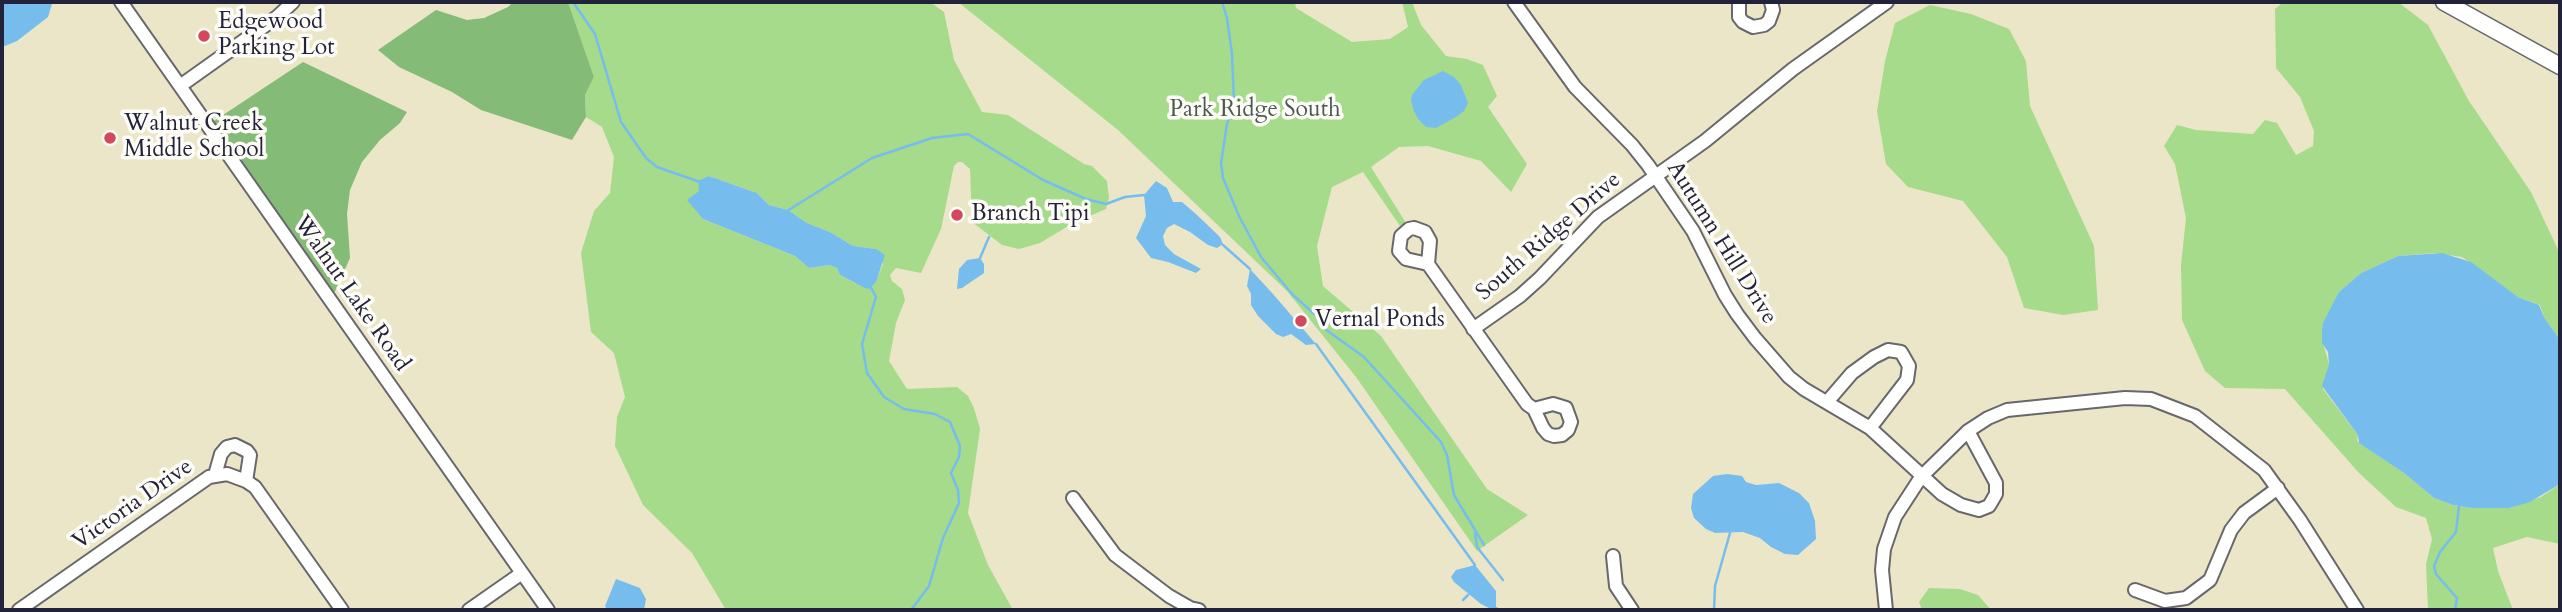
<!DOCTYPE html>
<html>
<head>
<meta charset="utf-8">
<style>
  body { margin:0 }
  #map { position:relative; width:2562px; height:612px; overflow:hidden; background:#ebe6c8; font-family:Cardo,serif }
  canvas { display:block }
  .frame { position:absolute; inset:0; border:4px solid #22223b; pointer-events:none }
</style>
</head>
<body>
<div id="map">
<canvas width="2562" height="612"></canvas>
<div class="frame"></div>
</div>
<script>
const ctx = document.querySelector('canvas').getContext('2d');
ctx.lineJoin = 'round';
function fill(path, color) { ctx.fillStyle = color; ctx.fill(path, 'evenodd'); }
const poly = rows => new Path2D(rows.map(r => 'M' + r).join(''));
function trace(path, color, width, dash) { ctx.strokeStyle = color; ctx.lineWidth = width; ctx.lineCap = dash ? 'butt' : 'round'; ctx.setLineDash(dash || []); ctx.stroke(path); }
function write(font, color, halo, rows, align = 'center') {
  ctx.font = font + ' Cardo,serif'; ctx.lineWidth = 7; ctx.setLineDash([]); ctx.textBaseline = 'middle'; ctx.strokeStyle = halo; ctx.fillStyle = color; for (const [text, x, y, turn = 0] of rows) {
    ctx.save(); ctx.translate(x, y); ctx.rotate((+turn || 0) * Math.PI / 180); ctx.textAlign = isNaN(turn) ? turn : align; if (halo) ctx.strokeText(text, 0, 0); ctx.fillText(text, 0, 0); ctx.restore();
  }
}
const green = poly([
  [568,2,930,2,944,12,954,60,982,112,1008,115,1084,164,1092,166,1107,181,1109,198,1106,209,1075,222,1040,243,1019,249,1002,245,972,222,970,169,962,162,958,162,954,166,941,229,921,273,896,268,890,275,892,281,902,289,905,300,896,323,889,361,907,389,957,387,968,396,974,408,980,429,968,513,988,565,1013,610,726,610,692,553,643,505,615,446,617,417,625,397,614,353,591,332,581,253,594,211,610,193,614,157,602,127,586,117,585,95,594,77],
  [709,176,757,193,769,205,788,210,807,223,832,233,853,246,876,249,883,264,876,281,855,283,840,275,837,268,830,265,809,268,795,256,703,219,691,197,697,195],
  [958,2,1295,2,1296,8,1352,42,1390,39,1408,27,1402,2,1412,2,1421,25,1446,56,1467,59,1483,65,1497,96,1488,107,1527,164,1511,192,1481,161,1428,146,1399,147,1371,167,1406,223,1400,226,1363,172,1332,187,1317,246,1323,286,1381,336,1487,489,1528,515,1477,551,1356,377,1287,291,1118,130],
  [2283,2,2398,2,2428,25,2469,101,2531,192,2560,254,2560,340,2544,317,2540,305,2518,297,2462,257,2435,253,2398,256,2361,273,2339,292,2322,339,2329,364,2323,389,2358,435,2357,441,2404,473,2434,498,2453,505,2472,508,2509,508,2541,497,2560,484,2560,544,2527,537,2493,548,2498,571,2513,610,2428,610,2426,564,2432,539,2426,518,2396,507,2359,473,2285,389,2225,388,2205,371,2182,320,2181,265,2186,218,2175,164,2164,146,2177,125,2196,130,2253,134,2265,120,2277,123,2296,155,2313,146,2314,131,2300,97,2276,68,2275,9],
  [1930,5,1971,14,2009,29,2026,61,2030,106,2094,246,2098,310,2063,315,2024,308,2007,257,1963,201,1908,187,1886,164,1877,111,1885,61,1895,23],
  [1929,588,1960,589,1978,595,1991,610,1922,610,1919,602]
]);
const forest = poly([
  [513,2,568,2,594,77,585,95,586,117,572,140,481,110,452,92,399,67,378,50,436,10,467,20,484,18,508,7],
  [303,62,407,112,400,123,380,140,362,162,350,190,347,214,350,258,333,296,211,123]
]);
const water = poly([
  [2,2,50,2,52,4,48,17,17,41,5,46,2,45],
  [1443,71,1454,77,1461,85,1468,103,1464,111,1456,117,1436,128,1426,127,1418,119,1414,111,1411,101,1412,95,1424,80],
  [709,176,757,193,769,205,788,210,807,223,832,233,853,246,876,249,885,255,876,282,869,289,865,288,840,275,837,268,830,265,809,268,795,256,703,219,687,200,699,191,698,181],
  [1156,181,1167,188,1173,202,1182,202,1196,214,1220,237,1223,244,1217,248,1208,245,1190,232,1174,224,1167,228,1163,236,1165,245,1174,254,1201,269,1196,273,1168,262,1151,258,1136,238,1146,216,1144,195],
  [2442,253,2471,262,2518,297,2539,305,2544,317,2560,340,2560,484,2530,502,2509,508,2472,508,2453,505,2434,498,2404,473,2359,443,2358,435,2322,386,2329,364,2328,352,2322,343,2322,331,2323,323,2339,292,2361,273,2398,256],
  [980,258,984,264,984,273,962,288,957,289,959,269,967,260],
  [1250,269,1273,294,1316,344,1306,345,1291,334,1283,337,1276,334,1258,316,1251,305,1251,294,1247,286],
  [1727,474,1742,476,1746,482,1756,485,1779,483,1799,493,1809,503,1815,521,1816,539,1798,555,1785,554,1771,547,1760,538,1743,532,1715,533,1706,529,1694,518,1691,508,1693,494,1713,476],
  [1475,565,1496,591,1496,608,1491,609,1481,604,1454,582,1451,577,1456,570],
  [616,579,640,588,646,599,644,610,607,610,605,606]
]);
const stream = poly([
  [573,2,595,34,621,122,646,158,657,167,700,182],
  [1222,2,1227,18,1232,54,1234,101,1227,124,1221,163,1223,178,1239,216,1261,257,1293,295,1320,319,1325,329,1364,357,1441,442,1447,455,1454,495,1484,545],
  [787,211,872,158,932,138,968,134,1043,180,1086,199,1106,204,1125,197,1144,195],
  [1223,245,1250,269],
  [980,258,989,237],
  [870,286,876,297,862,344,867,373,884,397,904,409,935,414,950,422,960,446,959,457,951,473,958,490,959,503,943,538,929,586,911,610],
  [1316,344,1475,565],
  [1475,533,1477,547,1503,580],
  [1463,600,1468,595],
  [1496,608,1499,610],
  [1714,610,1715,586,1730,533],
  [2455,610,2457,598,2436,574,2434,566,2440,552,2456,532,2459,506]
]);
const street = poly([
  [121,2,548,610],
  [1514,2,1575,87,1632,145,1648,165,1693,231,1725,295,1737,314,1755,338,1789,377,1804,389,1870,428,1942,494,1961,505,1979,510,1989,506,1996,494,1996,483,1968,431],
  [1739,2,1739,17,1743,22,1753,27,1764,25,1769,21,1773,10,1771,2],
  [180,86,277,17,293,2],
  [1414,228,1425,232,1430,241,1428,264,1406,259,1399,251,1401,236,1409,229,1414,228],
  [1428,264,1527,404,1534,409,1543,428,1548,434,1554,436,1562,435,1568,430,1571,422,1566,408,1553,404,1534,409],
  [1473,329,1520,296,1540,278,1598,217,1705,141,1793,69,1887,2],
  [1827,402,1852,373,1874,357,1888,350,1901,352,1909,366,1907,380,1870,428],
  [215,475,221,454,227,447,235,445,247,451,250,455,246,481],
  [1073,498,1115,555,1169,596,1190,608,1199,610],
  [1613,556,1616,586,1632,610],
  [2135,590,2165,601,2186,598,2210,580,2231,530,2244,513,2278,488],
  [19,610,209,477,227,474,246,481,255,487,342,610],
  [469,610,522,573],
  [1886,610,1882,570,1884,549,1895,517,1921,477,1968,431,1988,418,2007,410,2125,398,2151,399,2195,416,2264,470,2300,520,2357,610]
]);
const secondary = poly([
  [2444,2,2560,66]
]);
const markers = [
  [204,36,7,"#d1495b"],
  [110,138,7,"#d1495b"],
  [957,215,7,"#d1495b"],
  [1301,321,7,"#d1495b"]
];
const poiNames = [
  ["Edgewood",218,23],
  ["Parking Lot",218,49],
  ["Walnut Creek",124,125],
  ["Middle School",124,151],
  ["Branch Tipi",971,215],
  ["Vernal Ponds",1315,321]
];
const parkNames = [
  ["Park Ridge South",1255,111]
];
const streetNames = [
  ["South Ridge Drive",1549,237,-41],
  ["Autumn Hill Drive",1721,243,58],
  ["Walnut Lake Road",351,294,55],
  ["Victoria Drive",133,505,-35]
];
fill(green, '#a6db8b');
fill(forest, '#84bb77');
fill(water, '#76bdee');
trace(stream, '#76bdee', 2.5);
trace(street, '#68676c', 16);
trace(secondary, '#68676c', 19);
trace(street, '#fff', 12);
trace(secondary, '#fff', 16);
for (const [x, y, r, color] of markers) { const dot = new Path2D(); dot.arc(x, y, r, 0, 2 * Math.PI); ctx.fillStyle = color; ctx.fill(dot); trace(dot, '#fdfcf7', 2.5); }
write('23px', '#22223b', '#fdfcf7', poiNames, 'left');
write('23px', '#4a5a53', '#fdfcf7', parkNames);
write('23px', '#22223b', '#fdfcf7', streetNames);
</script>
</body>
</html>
